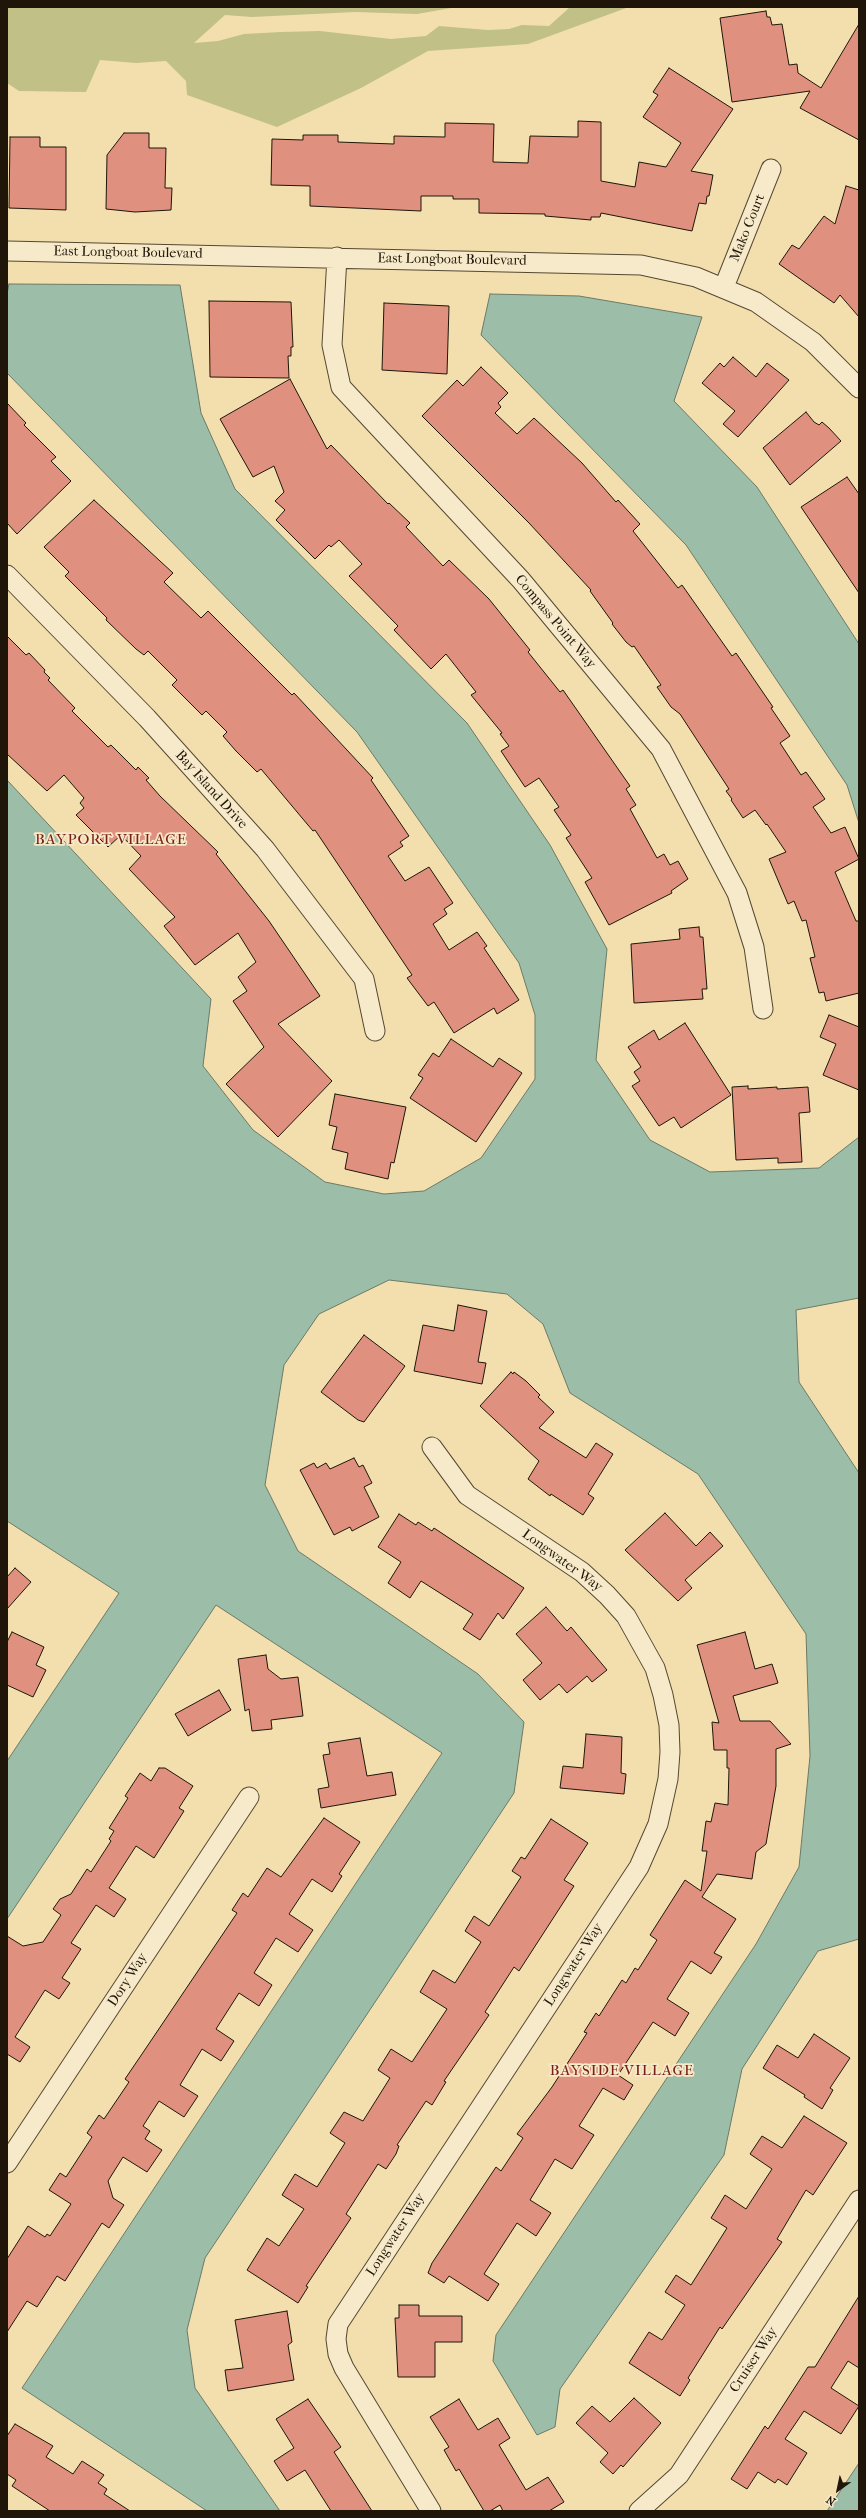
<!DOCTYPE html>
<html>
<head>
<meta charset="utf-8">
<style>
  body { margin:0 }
  #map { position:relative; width:866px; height:2518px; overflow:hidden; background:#f3dfae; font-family:"IM FELL French Canon",serif }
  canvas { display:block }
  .frame { position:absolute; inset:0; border:8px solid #1f1609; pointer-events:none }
  .north { position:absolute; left:818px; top:2470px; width:40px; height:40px; -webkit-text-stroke:3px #f7eaca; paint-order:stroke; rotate:213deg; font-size:11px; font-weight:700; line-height:16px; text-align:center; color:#1f1609 }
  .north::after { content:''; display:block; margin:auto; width:14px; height:18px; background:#1f1609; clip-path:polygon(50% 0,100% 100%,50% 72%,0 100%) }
</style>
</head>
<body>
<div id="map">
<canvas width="866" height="2518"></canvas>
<div class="frame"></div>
<div class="north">N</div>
</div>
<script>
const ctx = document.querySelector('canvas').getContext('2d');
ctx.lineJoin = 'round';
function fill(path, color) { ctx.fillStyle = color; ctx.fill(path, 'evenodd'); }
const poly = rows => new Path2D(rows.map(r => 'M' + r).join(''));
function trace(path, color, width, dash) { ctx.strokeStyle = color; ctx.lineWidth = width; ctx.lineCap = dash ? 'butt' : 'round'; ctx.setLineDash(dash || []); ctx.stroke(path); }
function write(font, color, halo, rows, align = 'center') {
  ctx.font = font + ' "IM FELL French Canon",serif'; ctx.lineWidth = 3.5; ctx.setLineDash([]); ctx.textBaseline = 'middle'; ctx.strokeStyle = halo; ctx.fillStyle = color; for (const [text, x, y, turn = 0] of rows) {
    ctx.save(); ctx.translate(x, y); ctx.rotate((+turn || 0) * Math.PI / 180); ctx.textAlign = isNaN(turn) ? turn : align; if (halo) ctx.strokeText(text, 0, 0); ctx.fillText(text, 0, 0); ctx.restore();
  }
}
const green = poly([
  [7,7,457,7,417,14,355,12,252,17,225,15,194,43,218,41,244,34,281,32,320,31,391,39,426,36,439,26,488,30,509,29,522,25,549,26,570,7,629,7,528,44,428,51,361,88,277,127,187,95,186,81,166,61,136,63,100,60,86,92,19,91,7,83]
]);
const water = poly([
  [9,284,180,285,201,413,235,489,467,723,550,845,607,949,596,1060,650,1140,710,1172,819,1168,859,1137,859,1298,796,1310,799,1382,859,1473,859,1939,818,1951,742,2069,724,2155,560,2389,555,2427,537,2435,493,2361,496,2335,756,1944,799,1867,810,1756,806,1634,698,1474,570,1393,543,1324,507,1294,389,1280,319,1314,284,1365,265,1485,298,1551,478,1674,524,1722,514,1793,205,2258,187,2330,195,2388,280,2511,207,2511,22,2388,442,1753,216,1605,7,1919,7,1761,119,1593,7,1521,7,780,211,999,203,1066,253,1130,325,1182,384,1194,424,1191,481,1158,535,1079,535,1015,519,963,357,732,7,373,7,294,9,284],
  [490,294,579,296,702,317,674,401,757,487,859,644,859,823,847,785,686,545,481,335,490,294],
  [859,2463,859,2511,827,2511,859,2463]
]);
const building = poly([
  [766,11,767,17,770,17,772,25,782,24,789,65,797,64,798,73,821,88,859,24,859,140,800,108,810,91,732,102,720,18,766,11],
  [669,68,733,109,691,171,713,175,709,196,707,196,706,204,699,203,692,231,601,213,600,217,591,217,591,220,545,216,545,214,479,213,479,199,453,199,453,196,421,196,421,211,310,206,310,186,271,185,272,139,303,140,303,135,338,135,338,142,394,144,394,136,445,137,445,123,494,124,493,162,528,163,530,136,578,137,578,121,601,122,601,181,635,187,639,162,666,167,681,143,643,117,658,95,653,92,669,68],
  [124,133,149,133,149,148,166,148,165,188,172,188,171,210,135,212,106,209,107,155,124,133],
  [10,137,40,137,40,147,66,147,66,210,9,208,10,137],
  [846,186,859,190,859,317,840,295,834,303,779,264,792,245,799,249,824,216,835,224,846,186],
  [209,301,291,302,293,347,291,347,291,356,288,356,289,378,210,377,209,301],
  [384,303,449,306,447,374,382,370,384,303],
  [733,357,756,377,767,363,789,380,738,437,723,424,735,411,702,383,720,363,724,367,733,357],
  [481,367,508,393,498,403,501,407,495,413,517,434,534,418,582,463,616,502,618,500,640,524,633,531,678,588,682,585,732,656,736,653,773,707,771,708,790,736,780,743,801,775,806,772,825,799,813,807,831,833,845,827,859,859,835,872,856,921,859,921,859,993,826,1001,824,992,819,993,810,958,815,957,806,920,802,921,794,901,788,904,769,859,786,852,767,824,766,825,755,810,743,818,731,800,732,799,726,791,729,789,680,714,671,707,657,687,661,685,634,646,632,647,626,642,612,624,613,623,590,591,591,590,529,523,422,416,457,380,463,386,481,367],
  [290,379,327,449,331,445,388,504,389,503,410,523,406,527,443,566,449,560,489,599,530,650,528,652,560,692,563,690,630,786,626,789,636,805,630,809,657,858,664,854,670,865,678,861,688,879,671,891,672,893,609,925,585,882,592,878,566,838,571,835,554,810,559,807,539,778,525,787,501,751,509,746,500,734,502,733,471,695,476,692,446,654,431,669,394,630,398,626,349,576,362,564,339,540,331,547,329,545,315,559,276,520,285,510,275,501,284,492,274,466,253,477,220,419,290,379],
  [7,403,26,423,24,425,56,457,51,461,71,481,17,534,7,523,7,403],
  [806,412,814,422,819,425,822,422,829,428,841,441,790,485,763,448,806,412],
  [847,477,859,494,859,593,801,507,847,477],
  [94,500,173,573,164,582,201,618,208,611,292,695,294,693,373,778,371,780,409,836,400,842,403,846,388,856,405,881,429,867,453,903,444,909,447,914,433,924,449,950,477,932,487,946,484,948,519,1000,497,1014,494,1008,454,1033,434,1002,428,1006,407,978,412,975,315,830,313,831,261,769,257,772,236,751,223,736,227,732,206,711,202,715,172,685,177,680,148,651,144,655,136,649,106,620,107,618,65,576,69,572,44,547,94,500],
  [7,636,26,655,29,653,45,670,44,672,50,678,48,680,75,708,72,711,108,747,111,745,136,770,138,767,149,778,146,780,160,796,218,852,216,854,269,921,320,996,278,1024,332,1081,278,1137,226,1084,264,1047,233,1001,247,991,238,977,256,962,238,933,195,965,164,926,175,917,129,869,141,856,121,835,108,847,76,815,84,808,80,803,84,798,64,775,47,791,7,754,7,636],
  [699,927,700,937,703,937,707,989,702,989,703,999,634,1003,631,944,680,939,679,929,699,927],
  [829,1015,859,1027,859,1090,823,1075,836,1044,820,1037,829,1015],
  [685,1023,731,1095,681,1128,674,1117,659,1126,632,1086,640,1081,634,1072,641,1067,628,1047,654,1030,659,1040,685,1023],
  [451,1039,493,1067,499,1058,522,1073,476,1142,410,1098,423,1078,418,1075,433,1053,439,1057,451,1039],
  [748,1086,748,1089,777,1087,777,1089,808,1087,810,1112,799,1113,802,1162,778,1163,778,1158,736,1160,732,1087,748,1086],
  [335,1094,406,1107,394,1163,391,1162,388,1179,345,1169,348,1153,332,1149,337,1127,329,1125,335,1094],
  [458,1305,487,1311,478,1362,486,1363,482,1384,414,1371,423,1325,454,1331,458,1305],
  [364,1335,405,1366,364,1422,358,1420,321,1392,364,1335],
  [511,1372,513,1374,514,1372,526,1381,540,1395,538,1397,554,1412,539,1428,586,1458,596,1443,613,1454,588,1494,594,1498,583,1515,551,1494,550,1496,528,1479,539,1461,480,1406,511,1372],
  [354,1458,359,1467,363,1465,372,1483,364,1487,379,1517,352,1531,350,1527,334,1535,300,1470,314,1463,317,1468,326,1463,330,1469,354,1458],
  [665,1513,696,1546,710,1532,723,1546,685,1580,692,1588,678,1601,625,1550,665,1513],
  [399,1514,416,1525,418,1522,432,1531,434,1528,524,1588,503,1619,498,1613,480,1640,463,1629,473,1614,421,1581,410,1598,388,1583,401,1562,378,1547,399,1514],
  [15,1568,31,1582,7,1609,7,1577,15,1568],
  [546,1607,567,1631,571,1627,607,1670,592,1682,587,1676,567,1693,559,1684,540,1700,523,1680,542,1663,516,1634,546,1607],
  [12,1632,44,1647,36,1665,46,1670,33,1697,7,1685,7,1642,12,1632],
  [745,1632,755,1669,772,1664,778,1683,733,1696,740,1721,770,1721,791,1744,776,1749,776,1786,766,1844,756,1852,752,1879,717,1874,702,1897,736,1919,714,1953,722,1957,711,1974,691,1961,667,1999,689,2013,675,2036,653,2022,618,2075,633,2085,624,2100,603,2088,579,2126,594,2135,572,2169,555,2159,530,2200,551,2213,536,2236,517,2223,484,2274,499,2284,488,2301,449,2276,444,2283,428,2273,432,2263,496,2167,501,2171,523,2138,517,2134,552,2087,587,2033,584,2032,596,2013,599,2016,622,1980,626,1983,635,1968,638,1970,657,1940,650,1935,685,1880,701,1891,707,1851,702,1851,706,1821,711,1822,715,1803,728,1805,729,1768,727,1768,727,1750,714,1750,712,1722,719,1723,697,1645,745,1632],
  [266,1655,268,1669,281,1679,298,1677,303,1716,271,1720,272,1729,252,1731,249,1709,245,1711,238,1659,266,1655],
  [219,1690,231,1710,188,1736,175,1714,219,1690],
  [586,1734,622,1737,621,1773,626,1774,624,1794,560,1788,563,1766,583,1768,586,1734],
  [360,1738,367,1776,392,1772,396,1795,321,1808,318,1789,329,1787,323,1755,330,1754,328,1743,360,1738],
  [159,1768,165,1768,193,1786,179,1808,184,1811,154,1858,136,1846,109,1888,126,1899,114,1917,96,1905,71,1943,81,1949,62,1978,70,1983,59,1999,45,1990,15,2037,30,2047,20,2062,7,2054,7,1936,23,1946,43,1942,61,1915,53,1909,60,1899,71,1894,87,1869,91,1872,111,1841,109,1839,114,1831,109,1828,128,1798,125,1796,140,1773,151,1781,159,1768],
  [324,1818,360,1842,339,1874,342,1876,332,1892,312,1879,289,1914,313,1930,298,1952,276,1938,254,1973,272,1985,259,2006,239,1993,216,2029,234,2041,221,2061,202,2049,180,2085,198,2096,184,2117,159,2101,143,2126,150,2131,145,2139,162,2150,147,2172,123,2157,108,2181,113,2198,124,2205,109,2228,102,2223,65,2281,57,2276,37,2307,27,2301,7,2332,7,2259,28,2226,45,2237,47,2234,50,2236,71,2204,49,2190,60,2173,66,2177,92,2137,87,2133,99,2115,104,2119,129,2082,125,2079,142,2054,237,1913,232,1910,243,1893,248,1897,267,1868,281,1877,324,1818],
  [551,1819,588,1843,564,1880,574,1886,519,1971,514,1967,485,2012,489,2015,444,2081,446,2082,432,2105,426,2101,397,2145,399,2146,396,2154,386,2169,378,2164,346,2214,351,2218,306,2286,308,2287,298,2303,247,2270,267,2238,279,2246,304,2209,282,2195,295,2174,317,2187,345,2143,330,2133,344,2112,363,2121,390,2078,378,2070,391,2049,412,2062,447,2009,420,1992,433,1970,455,1983,481,1942,465,1931,474,1916,489,1926,521,1877,512,1871,521,1857,525,1859,551,1819],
  [814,2034,850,2058,830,2088,833,2090,822,2109,804,2097,805,2095,763,2068,777,2045,798,2058,814,2034],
  [804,2116,847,2143,813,2195,806,2190,777,2239,782,2242,722,2329,720,2327,688,2378,690,2380,680,2396,629,2363,649,2332,662,2340,685,2305,665,2292,676,2275,691,2285,727,2228,711,2218,725,2195,746,2209,772,2169,750,2154,762,2136,782,2148,804,2116],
  [859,2296,859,2368,848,2361,831,2388,859,2406,841,2434,804,2411,785,2439,807,2453,787,2485,778,2479,775,2483,758,2472,747,2489,731,2479,765,2426,768,2429,808,2367,815,2367,859,2296],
  [399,2305,419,2305,419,2316,462,2316,462,2342,435,2342,435,2377,398,2377,395,2318,399,2318,399,2305],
  [287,2311,292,2342,288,2345,294,2380,228,2391,225,2370,243,2368,235,2320,287,2311],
  [634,2398,661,2423,623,2467,621,2465,613,2474,600,2462,608,2453,576,2423,592,2406,610,2422,634,2398],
  [308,2399,341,2447,334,2452,372,2511,331,2511,305,2470,287,2481,274,2461,294,2448,276,2419,308,2399],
  [459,2399,478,2430,498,2418,510,2438,499,2445,526,2490,548,2477,564,2502,549,2511,503,2511,500,2505,490,2511,484,2511,459,2469,456,2471,444,2450,449,2447,430,2417,459,2399],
  [15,2424,53,2446,46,2457,73,2474,82,2461,104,2475,98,2483,107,2489,104,2494,130,2511,50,2511,12,2486,16,2480,7,2474,7,2436,15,2424]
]);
const minor = poly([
  [7,251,641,265,696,277,756,302,813,342,859,388],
  [337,257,332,345,341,387,521,580,661,749,737,893,754,947,763,1009],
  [724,287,771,169],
  [7,575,147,718,265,849,364,979,375,1031],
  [7,2163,249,1797],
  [431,2511,344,2368,338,2354,336,2339,338,2324,639,1867,658,1824,668,1779,670,1752,669,1725,663,1695,655,1668,626,1616,607,1595,582,1572,467,1495,432,1447],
  [639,2511,679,2475,859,2200]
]);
const streetNames = [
  ["Mako Court",748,228,-68],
  ["East Longboat Boulevard",128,253,1],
  ["East Longboat Boulevard",452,260,1],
  ["Compass Point Way",555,622,50],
  ["Bay Island Drive",211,790,48],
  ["Longwater Way",562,1561,36],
  ["Longwater Way",574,1965,-57],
  ["Dory Way",128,1980,-57],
  ["Longwater Way",396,2235,-57],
  ["Cruiser Way",754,2360,-57]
];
const neighbourhoodNames = [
  ["BAYPORT VILLAGE",111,840],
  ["BAYSIDE VILLAGE",622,2071]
];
fill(green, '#c1c086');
fill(water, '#9cbda7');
trace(water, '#6a7a68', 1);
fill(building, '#df907e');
trace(building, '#1f1609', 1);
trace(minor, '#544832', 21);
trace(minor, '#f7eaca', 19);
write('14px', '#1f1609', '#f7eaca', streetNames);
ctx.letterSpacing = '1px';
write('15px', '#7a1f14', '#f7eaca', neighbourhoodNames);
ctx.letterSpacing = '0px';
</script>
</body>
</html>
